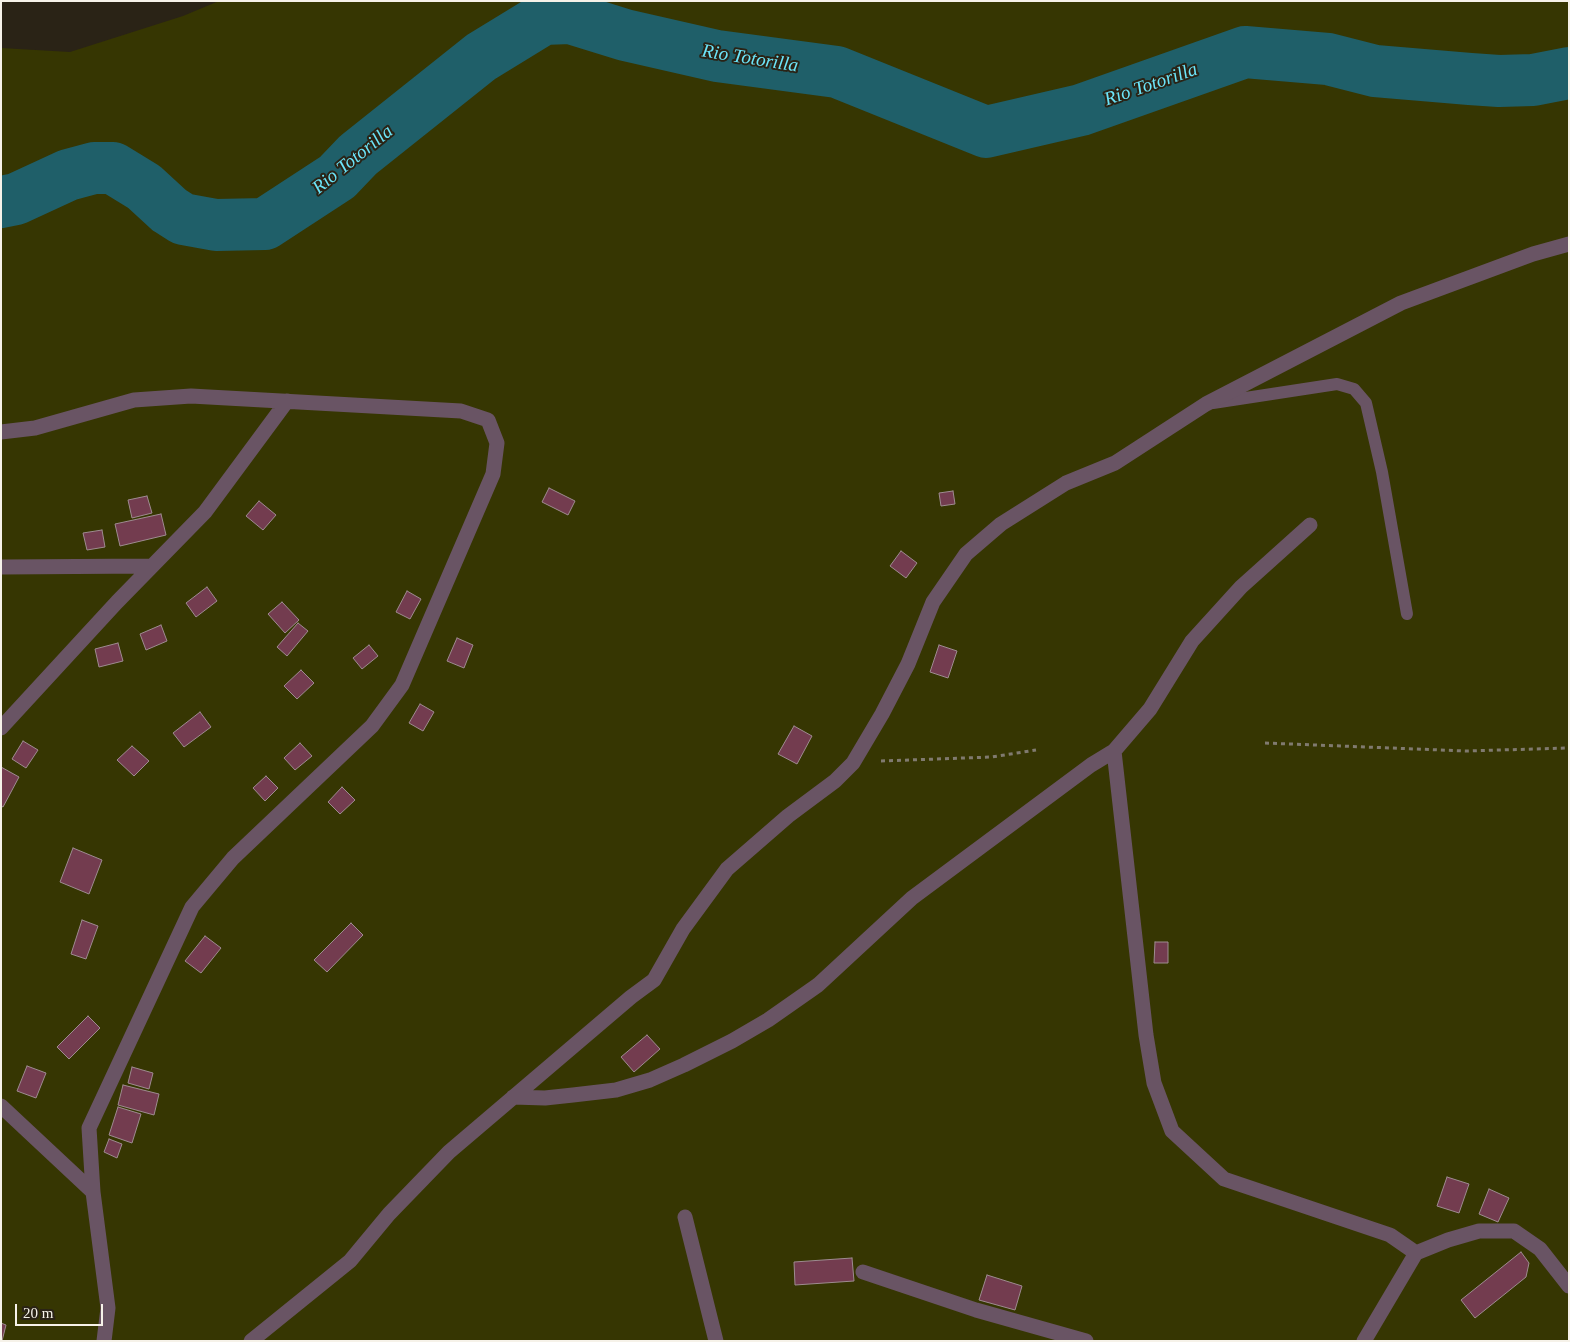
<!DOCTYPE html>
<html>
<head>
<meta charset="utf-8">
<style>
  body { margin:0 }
  #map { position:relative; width:1570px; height:1342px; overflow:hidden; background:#2a2316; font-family:Georgia,serif }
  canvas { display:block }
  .frame { position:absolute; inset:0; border:2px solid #f6f2e9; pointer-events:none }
  .scale { position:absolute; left:15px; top:1304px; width:88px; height:22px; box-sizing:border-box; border:2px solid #f6f2e9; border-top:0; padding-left:6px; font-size:15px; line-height:18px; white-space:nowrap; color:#f6f2e9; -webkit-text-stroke:4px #2a2316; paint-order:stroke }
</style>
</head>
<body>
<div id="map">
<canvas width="1570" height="1342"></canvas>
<div class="frame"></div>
<div class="scale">20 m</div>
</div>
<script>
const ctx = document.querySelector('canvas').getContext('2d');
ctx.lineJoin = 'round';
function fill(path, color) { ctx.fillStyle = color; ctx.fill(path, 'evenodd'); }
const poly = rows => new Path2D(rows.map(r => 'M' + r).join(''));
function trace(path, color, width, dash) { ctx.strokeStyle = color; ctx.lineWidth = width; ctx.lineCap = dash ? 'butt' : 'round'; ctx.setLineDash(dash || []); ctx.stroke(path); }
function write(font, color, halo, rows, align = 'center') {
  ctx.font = font + ' Georgia,serif'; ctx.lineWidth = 4; ctx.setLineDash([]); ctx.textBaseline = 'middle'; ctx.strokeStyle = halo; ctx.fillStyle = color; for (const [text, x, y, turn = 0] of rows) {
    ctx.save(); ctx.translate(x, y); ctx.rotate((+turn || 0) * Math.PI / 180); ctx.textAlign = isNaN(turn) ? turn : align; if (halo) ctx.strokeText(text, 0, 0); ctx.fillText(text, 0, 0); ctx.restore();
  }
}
const green = poly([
  [219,1,1569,1,1569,1341,1,1341,1,48,70,52,183,16]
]);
const river = poly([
  [1,202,16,199,68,175,94,168,113,168,144,187,169,210,183,219,216,225,265,224,337,177,358,155,481,57,543,19,570,18,625,35,717,56,837,72,986,132,1081,110,1245,52,1328,59,1375,71,1470,79,1499,81,1533,80,1569,73]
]);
const building = poly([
  [549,488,575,501,568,515,542,502,549,488],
  [953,491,955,504,941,506,939,493,953,491],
  [147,496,152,513,132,518,128,500,147,496],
  [259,501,276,515,263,530,246,516,259,501],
  [161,514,166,535,120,546,115,524,161,514],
  [102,530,105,547,87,550,83,533,102,530],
  [901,551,917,563,906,578,890,566,901,551],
  [207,587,217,601,196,617,186,603,207,587],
  [407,591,421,599,410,619,396,612,407,591],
  [282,602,299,620,285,633,268,614,282,602],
  [298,623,308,631,287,656,277,647,298,623],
  [161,625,167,641,146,650,140,634,161,625],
  [457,638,473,645,464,668,447,661,457,638],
  [118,643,123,661,99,667,95,649,118,643],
  [369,645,378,656,362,669,353,658,369,645],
  [939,645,957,651,948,678,930,672,939,645],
  [301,670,314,683,297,699,284,686,301,670],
  [420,704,434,712,423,731,409,723,420,704],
  [200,712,211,727,184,747,173,733,200,712],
  [794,726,812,736,797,764,778,754,794,726],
  [23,741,38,750,26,768,12,759,23,741],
  [300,743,312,756,295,770,284,758,300,743],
  [132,746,149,761,134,776,117,760,132,746],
  [1,767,19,777,3,807,1,806,1,767],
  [266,776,278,788,265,801,253,788,266,776],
  [342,787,355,800,340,814,328,802,342,787],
  [73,848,102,860,89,894,60,882,73,848],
  [82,920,98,926,86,959,71,954,82,920],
  [351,923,363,935,327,972,314,960,351,923],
  [205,936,221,948,201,973,185,961,205,936],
  [1155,942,1168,942,1168,963,1154,963,1155,942],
  [88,1016,100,1028,69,1059,57,1047,88,1016],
  [647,1035,660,1049,634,1072,621,1057,647,1035],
  [27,1066,46,1073,36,1098,17,1091,27,1066],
  [132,1067,153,1073,149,1089,128,1083,132,1067],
  [123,1085,159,1094,154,1115,118,1105,123,1085],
  [118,1107,141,1114,132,1143,109,1135,118,1107],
  [109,1139,122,1144,117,1158,104,1152,109,1139],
  [1447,1177,1469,1184,1459,1213,1437,1206,1447,1177],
  [1489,1189,1509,1198,1498,1222,1479,1214,1489,1189],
  [1521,1252,1529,1263,1526,1277,1475,1318,1461,1300,1521,1252],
  [852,1258,854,1281,795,1285,794,1262,852,1258],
  [987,1275,1022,1286,1015,1310,979,1300,987,1275],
  [1,1323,6,1325,2,1341,1,1341,1,1323]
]);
const path = poly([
  [1265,743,1466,751,1569,748],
  [881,761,992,757,1036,750]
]);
const service = poly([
  [1213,403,1337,384,1354,389,1366,403,1382,472,1407,614]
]);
const minor = poly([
  [1,432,35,428,134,400,191,396,461,411,488,420,497,443,493,474,402,685,372,726,233,858,192,907,89,1128,93,1192,108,1308,104,1341],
  [1,567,151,566],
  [1,728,117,602,205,512,287,401],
  [1114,751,1146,1035,1154,1083,1172,1131,1224,1179,1390,1235,1416,1253],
  [513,1097,545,1098,573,1095,616,1090,650,1080,684,1065,732,1041,768,1020,818,985,912,898,1091,765,1114,751,1150,709,1192,641,1241,587,1310,525],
  [1,1106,93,1192],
  [685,1217,716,1341],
  [863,1272,976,1310,1086,1341],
  [251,1341,350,1261,389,1214,449,1152,631,997,654,980,683,929,727,869,788,816,835,781,853,763,882,714,908,664,933,602,966,554,1001,524,1066,483,1115,463,1206,404,1401,303,1533,254,1569,244],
  [1364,1341,1416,1253,1448,1240,1479,1231,1514,1231,1540,1249,1569,1286]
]);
const waterNames = [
  ["Rio Totorilla",750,59,9],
  ["Rio Totorilla",1151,85,-19],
  ["Rio Totorilla",353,160,-39]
];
fill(green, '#363602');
trace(river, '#1f5f69', 52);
fill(building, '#733c4f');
trace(building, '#9e8b90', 1);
trace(path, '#807a6f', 3, [4, 4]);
trace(service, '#695464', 12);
trace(minor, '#695464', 15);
write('italic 19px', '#6ce5f9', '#2a2316', waterNames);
</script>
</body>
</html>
